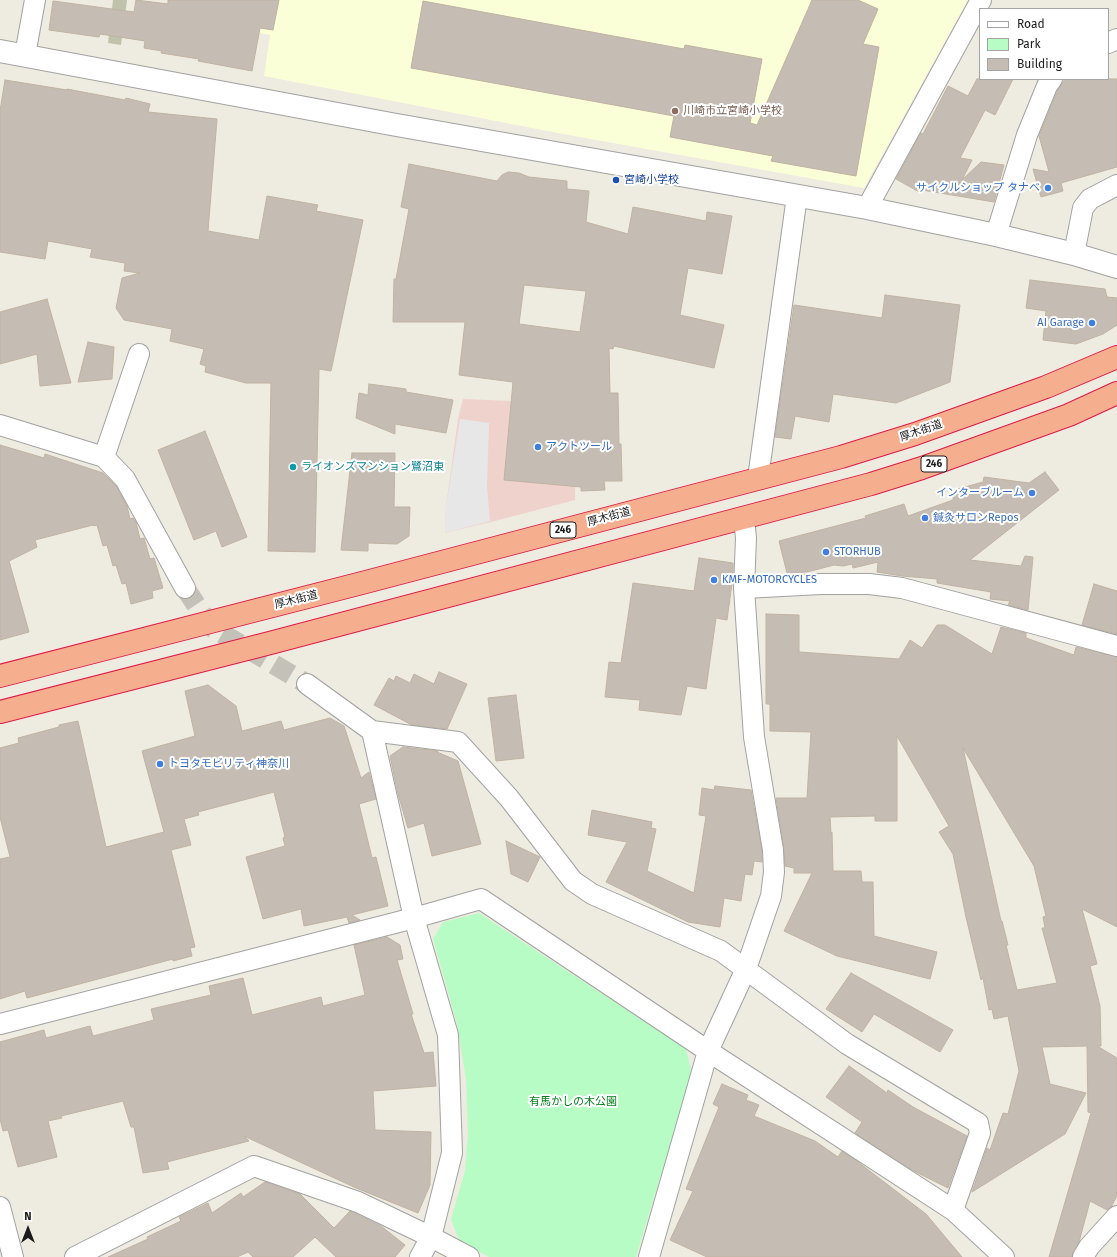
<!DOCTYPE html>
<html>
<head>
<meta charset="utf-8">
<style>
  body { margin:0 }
  #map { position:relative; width:1117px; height:1257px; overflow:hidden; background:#eeebe0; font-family:"Fira Sans",sans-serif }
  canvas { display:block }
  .legend { position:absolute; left:979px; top:8px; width:130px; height:72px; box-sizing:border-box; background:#fff; border:1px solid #a4a4a4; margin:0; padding:5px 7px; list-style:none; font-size:12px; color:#1b1b1b }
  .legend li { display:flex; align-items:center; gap:8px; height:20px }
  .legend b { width:20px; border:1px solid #a4a4a4 }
  .north { position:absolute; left:8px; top:1209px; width:40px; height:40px; -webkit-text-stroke:3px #fff; paint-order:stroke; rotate:0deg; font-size:11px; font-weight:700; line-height:16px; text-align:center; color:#1b1b1b }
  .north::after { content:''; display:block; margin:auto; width:14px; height:18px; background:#1b1b1b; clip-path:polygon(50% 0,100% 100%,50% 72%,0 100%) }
</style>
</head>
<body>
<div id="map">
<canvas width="1117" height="1257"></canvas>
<ul class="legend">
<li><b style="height:5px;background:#fff"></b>Road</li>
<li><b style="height:11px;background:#b8fcc5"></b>Park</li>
<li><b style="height:11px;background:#c5bdb3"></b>Building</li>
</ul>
<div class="north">N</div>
</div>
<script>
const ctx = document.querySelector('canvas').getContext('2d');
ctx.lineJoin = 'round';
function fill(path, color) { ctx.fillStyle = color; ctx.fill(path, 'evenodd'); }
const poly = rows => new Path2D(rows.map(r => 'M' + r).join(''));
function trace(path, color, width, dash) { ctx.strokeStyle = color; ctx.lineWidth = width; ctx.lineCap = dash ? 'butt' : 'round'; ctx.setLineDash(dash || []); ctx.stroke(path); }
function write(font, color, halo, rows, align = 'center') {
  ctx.font = font + ' "Fira Sans","Noto Sans JP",sans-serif'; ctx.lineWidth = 4; ctx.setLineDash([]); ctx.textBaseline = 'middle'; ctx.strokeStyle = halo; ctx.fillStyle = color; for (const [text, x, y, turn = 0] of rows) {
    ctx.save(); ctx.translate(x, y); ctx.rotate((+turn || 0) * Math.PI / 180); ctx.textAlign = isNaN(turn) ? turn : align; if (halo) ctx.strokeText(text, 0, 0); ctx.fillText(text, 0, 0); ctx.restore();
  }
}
const commercial = poly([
  [463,399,563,403,576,413,575,500,495,521,445,533,446,507,458,419]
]);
const education = poly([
  [241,0,968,0,864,188,568,135,264,76,270,35,236,29]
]);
const construction = poly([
  [113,0,127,0,121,45,108,43]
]);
const park = poly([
  [479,913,686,1049,692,1073,636,1257,489,1257,459,1241,451,1219,465,1171,468,1133,466,1079,457,1024,433,939,443,922]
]);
const parking = poly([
  [460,419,489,423,487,487,490,521,445,533,446,507]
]);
const building = poly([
  [136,0,168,4,168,0,279,0,273,30,260,28,252,71,198,61,199,59,161,53,162,51,144,48,145,41,100,34,99,37,49,30,53,1,134,12,136,0],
  [812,0,858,0,878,9,863,44,879,47,856,176,771,161,773,156,670,137,674,116,411,68,423,1,684,49,685,45,762,59,750,123,757,125,812,0],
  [977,79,1013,79,995,115,985,110,960,158,972,160,962,180,981,162,1004,165,994,202,922,190,921,193,896,179,921,133,923,134,948,86,968,96,977,79],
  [1065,79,1117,79,1117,167,1061,183,1063,191,1041,197,1033,169,1049,172,1039,136,1057,92,1065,79],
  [5,80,67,90,67,89,125,100,126,98,150,104,148,112,217,119,208,231,259,240,267,196,318,205,316,211,363,220,331,371,319,369,315,552,268,551,271,383,246,383,205,372,206,366,200,364,204,349,170,341,172,329,124,320,116,308,122,278,140,273,124,271,125,263,90,257,92,249,48,241,45,259,0,252,0,111,5,80],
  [409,164,497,181,502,175,508,172,519,173,529,177,567,181,567,189,589,191,586,222,628,234,633,207,706,221,707,212,732,216,722,274,688,268,680,315,724,325,714,368,614,346,613,349,609,348,610,393,618,393,619,444,621,444,622,481,604,481,605,490,581,491,581,487,504,480,513,382,459,375,465,322,393,322,394,279,396,279,409,209,401,207,409,164],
  [524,285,586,291,580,332,519,324,524,285],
  [1030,280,1105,289,1107,297,1117,298,1117,325,1103,334,1076,344,1043,340,1046,311,1026,308,1030,280],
  [885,295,960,305,950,382,896,403,833,394,829,422,795,416,791,439,775,437,794,305,882,318,885,295],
  [47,299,71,383,40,386,37,354,0,364,0,312,47,299],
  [88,342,114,347,112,379,78,382,88,342],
  [369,384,406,389,406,392,453,400,446,433,395,424,395,434,356,418,359,393,368,395,369,384],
  [205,431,247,537,222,547,216,531,194,540,158,450,205,431],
  [0,445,44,458,45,454,103,473,116,486,127,506,130,519,133,518,136,522,140,539,144,538,150,559,154,558,163,588,152,591,153,598,131,604,126,583,122,584,116,565,113,566,107,545,103,546,97,525,94,526,93,525,35,540,37,547,9,561,29,632,0,640,0,445],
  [352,453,395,453,394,507,410,507,409,536,397,544,368,543,368,551,341,550,352,453],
  [1045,472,1059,490,970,560,1021,566,1025,556,1033,557,1028,610,1008,605,1010,601,990,599,991,592,937,583,937,579,902,576,877,572,878,562,853,568,852,564,843,566,834,565,807,572,787,573,779,541,866,518,865,516,904,504,908,516,953,500,954,490,983,482,984,477,1029,483,1045,472],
  [699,558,733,563,733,576,727,620,716,618,706,689,687,686,681,715,639,710,640,700,605,697,609,662,621,663,633,583,694,591,699,558],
  [1094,584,1117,591,1117,634,1082,625,1094,584],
  [766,614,799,615,799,652,899,659,910,640,922,648,937,625,945,625,992,654,1001,627,1026,633,1026,638,1074,655,1076,647,1117,657,1117,927,1082,909,1097,964,1090,966,1100,1006,1101,1046,1097,1046,1117,1058,1117,1196,1111,1207,1107,1210,1090,1201,1079,1242,1073,1251,1072,1257,1049,1257,1091,1113,1088,1112,1087,1046,1042,1047,1050,1084,1086,1093,1065,1134,972,1192,987,1148,990,1150,1003,1113,1008,1114,1019,1071,1008,1016,994,1019,992,1009,989,1010,983,978,981,980,966,917,953,854,939,832,949,826,897,736,897,821,875,821,875,816,830,817,831,834,832,832,833,871,861,871,862,882,873,882,874,936,937,952,930,979,837,956,784,931,812,873,794,873,794,868,785,866,784,848,776,798,807,798,811,732,770,731,770,704,766,704,766,614],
  [963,748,1034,866,1046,916,1043,917,1045,928,1042,928,1057,983,1017,990,1006,945,1008,945,1002,921,1001,921,963,748],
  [439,672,467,684,447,729,412,725,374,705,389,678,394,681,396,676,410,683,414,674,434,684,439,672],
  [208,685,236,706,242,731,281,721,284,730,330,718,344,726,361,778,369,772,376,799,359,804,372,858,376,857,388,906,352,915,360,920,349,923,347,917,304,926,301,909,263,919,246,857,285,846,283,838,285,837,274,792,198,812,199,815,184,819,191,845,171,850,195,947,190,948,192,956,173,961,173,959,27,998,25,991,0,999,0,859,10,857,0,817,0,748,19,743,18,738,59,727,59,725,78,721,106,847,164,832,142,751,195,736,185,691,208,685],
  [516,695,524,758,496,761,488,698,516,695],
  [403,747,438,751,437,752,458,761,481,844,432,856,424,823,408,828,398,794,390,756,403,747],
  [715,786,751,790,762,851,762,862,754,861,752,875,745,874,741,901,724,898,720,927,688,922,606,882,627,842,588,835,592,810,652,822,651,828,656,829,647,871,694,893,706,816,699,815,702,788,714,790,715,786],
  [506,841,540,857,528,882,511,874,506,841],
  [387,937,400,945,403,959,397,960,413,1014,411,1014,424,1053,433,1052,436,1086,373,1091,375,1130,431,1132,430,1185,418,1213,356,1188,244,1136,249,1141,167,1162,169,1169,143,1173,134,1127,131,1127,123,1101,61,1116,62,1118,48,1121,57,1157,18,1167,8,1130,3,1131,0,1119,0,1042,44,1030,46,1038,90,1026,93,1036,154,1020,151,1009,211,995,209,986,243,978,252,1015,321,997,323,1006,365,995,354,945,387,937],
  [851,973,953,1030,940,1052,874,1014,862,1032,826,1009,851,973],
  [849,1066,887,1093,888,1090,913,1107,967,1136,948,1188,912,1170,855,1133,862,1122,826,1097,849,1066],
  [722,1084,748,1095,746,1100,759,1105,754,1116,815,1141,838,1157,842,1151,854,1159,926,1214,962,1257,707,1257,670,1240,693,1191,686,1189,719,1107,713,1104,722,1084],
  [265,1182,300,1194,334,1228,350,1211,381,1226,405,1245,395,1257,336,1257,315,1237,293,1257,253,1257,248,1252,237,1257,108,1257,148,1239,147,1237,181,1221,179,1217,208,1203,212,1213,241,1193,243,1197,265,1182]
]);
const minorTunnel = poly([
  [185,588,211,627,307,684]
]);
const minor = poly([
  [1108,43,1117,39],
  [25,55,35,0],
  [867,208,981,0],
  [996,235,1027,135,1047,86,1052,79],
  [1074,254,1083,208,1090,199,1117,185],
  [0,425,104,457,125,479,185,588],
  [104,457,139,354],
  [758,478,797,196],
  [744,588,821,584,869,584,902,588,1117,646],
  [307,684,372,731,414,918,448,1035,452,1153,431,1237,420,1257],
  [372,731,458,742,509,798,573,881,592,894,721,951,847,1044,978,1123,980,1133,953,1210],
  [0,1024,414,918,481,899,708,1051,953,1210,1004,1257],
  [0,1207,13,1257],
  [75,1257,254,1166,358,1202,431,1237,469,1257],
  [649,1257,708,1051,746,969,771,896,774,872,773,850,754,737,744,588,746,538,744,518],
  [1083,1257,1089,1247,1117,1216]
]);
const tertiary = poly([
  [0,51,391,124,867,208,996,235,1074,254,1117,267]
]);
const trunk = poly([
  [0,676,362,583,841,457,915,434,1046,387,1117,357],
  [0,712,270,643,871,484,922,468,1069,415,1117,393]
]);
const markers = [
  [675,111,4,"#8d6e63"],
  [616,180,4,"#1a4fb4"],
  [1048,188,4,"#3f7fe0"],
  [1092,323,4,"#3f7fe0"],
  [538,447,4,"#3f7fe0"],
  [293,467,4,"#0f9aa8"],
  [1032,493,4,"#3f7fe0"],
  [925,518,4,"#3f7fe0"],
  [826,552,4,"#3f7fe0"],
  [714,580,4,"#3f7fe0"],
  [160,764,4,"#3f7fe0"]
];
const shields = [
  [934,464,26],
  [563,530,26]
];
const shieldNames = [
  ["246",934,464],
  ["246",563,530]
];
const educationNames = [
  ["川崎市立宮崎小学校",683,111]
];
const transitNames = [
  ["宮崎小学校",624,180]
];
const shopNames = [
  ["サイクルショップ タナベ",1040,188,"right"],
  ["AI Garage",1084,323,"right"],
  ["アクトツール",546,447],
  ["インターブルーム",1024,493,"right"],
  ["鍼灸サロンRepos",933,518],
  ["STORHUB",834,552],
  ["KMF-MOTORCYCLES",722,580],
  ["トヨタモビリティ神奈川",168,764]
];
const streetNames = [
  ["厚木街道",921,431,-19],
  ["厚木街道",609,517,-15],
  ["厚木街道",296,600,-14]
];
const cultureNames = [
  ["ライオンズマンション鷺沼東",301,467]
];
const parkNames = [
  ["有馬かしの木公園",573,1102]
];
fill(commercial, '#f0d2cd');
fill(education, '#faffd7');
fill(construction, '#c0c2ab');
fill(park, '#b8fcc5');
fill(parking, '#e7e7e7');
fill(building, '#c5bdb3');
trace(building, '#c0b2a1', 1);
trace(minorTunnel, '#c4c1b9', 20, [20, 10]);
trace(minor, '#a2a2a2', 22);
trace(tertiary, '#a2a2a2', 24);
trace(trunk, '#e01946', 24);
trace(minor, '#fff', 20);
trace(tertiary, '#fff', 22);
trace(trunk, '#f5af8e', 22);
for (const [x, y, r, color] of markers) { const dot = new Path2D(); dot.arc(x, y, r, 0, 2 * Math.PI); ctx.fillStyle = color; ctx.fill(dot); trace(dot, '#fff', 1.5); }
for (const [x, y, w] of shields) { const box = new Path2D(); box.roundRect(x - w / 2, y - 8, w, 16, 3); ctx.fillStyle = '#fff'; ctx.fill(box); trace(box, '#1b1b1b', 1); }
write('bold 10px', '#1b1b1b', null, shieldNames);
write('11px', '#785e54', '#fff', educationNames, 'left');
write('11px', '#164399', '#fff', transitNames, 'left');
write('11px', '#366cbe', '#fff', shopNames, 'left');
write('11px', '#1b1b1b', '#fff', streetNames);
write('11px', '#0d838f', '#fff', cultureNames, 'left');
write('11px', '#047e1d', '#fff', parkNames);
</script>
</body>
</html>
